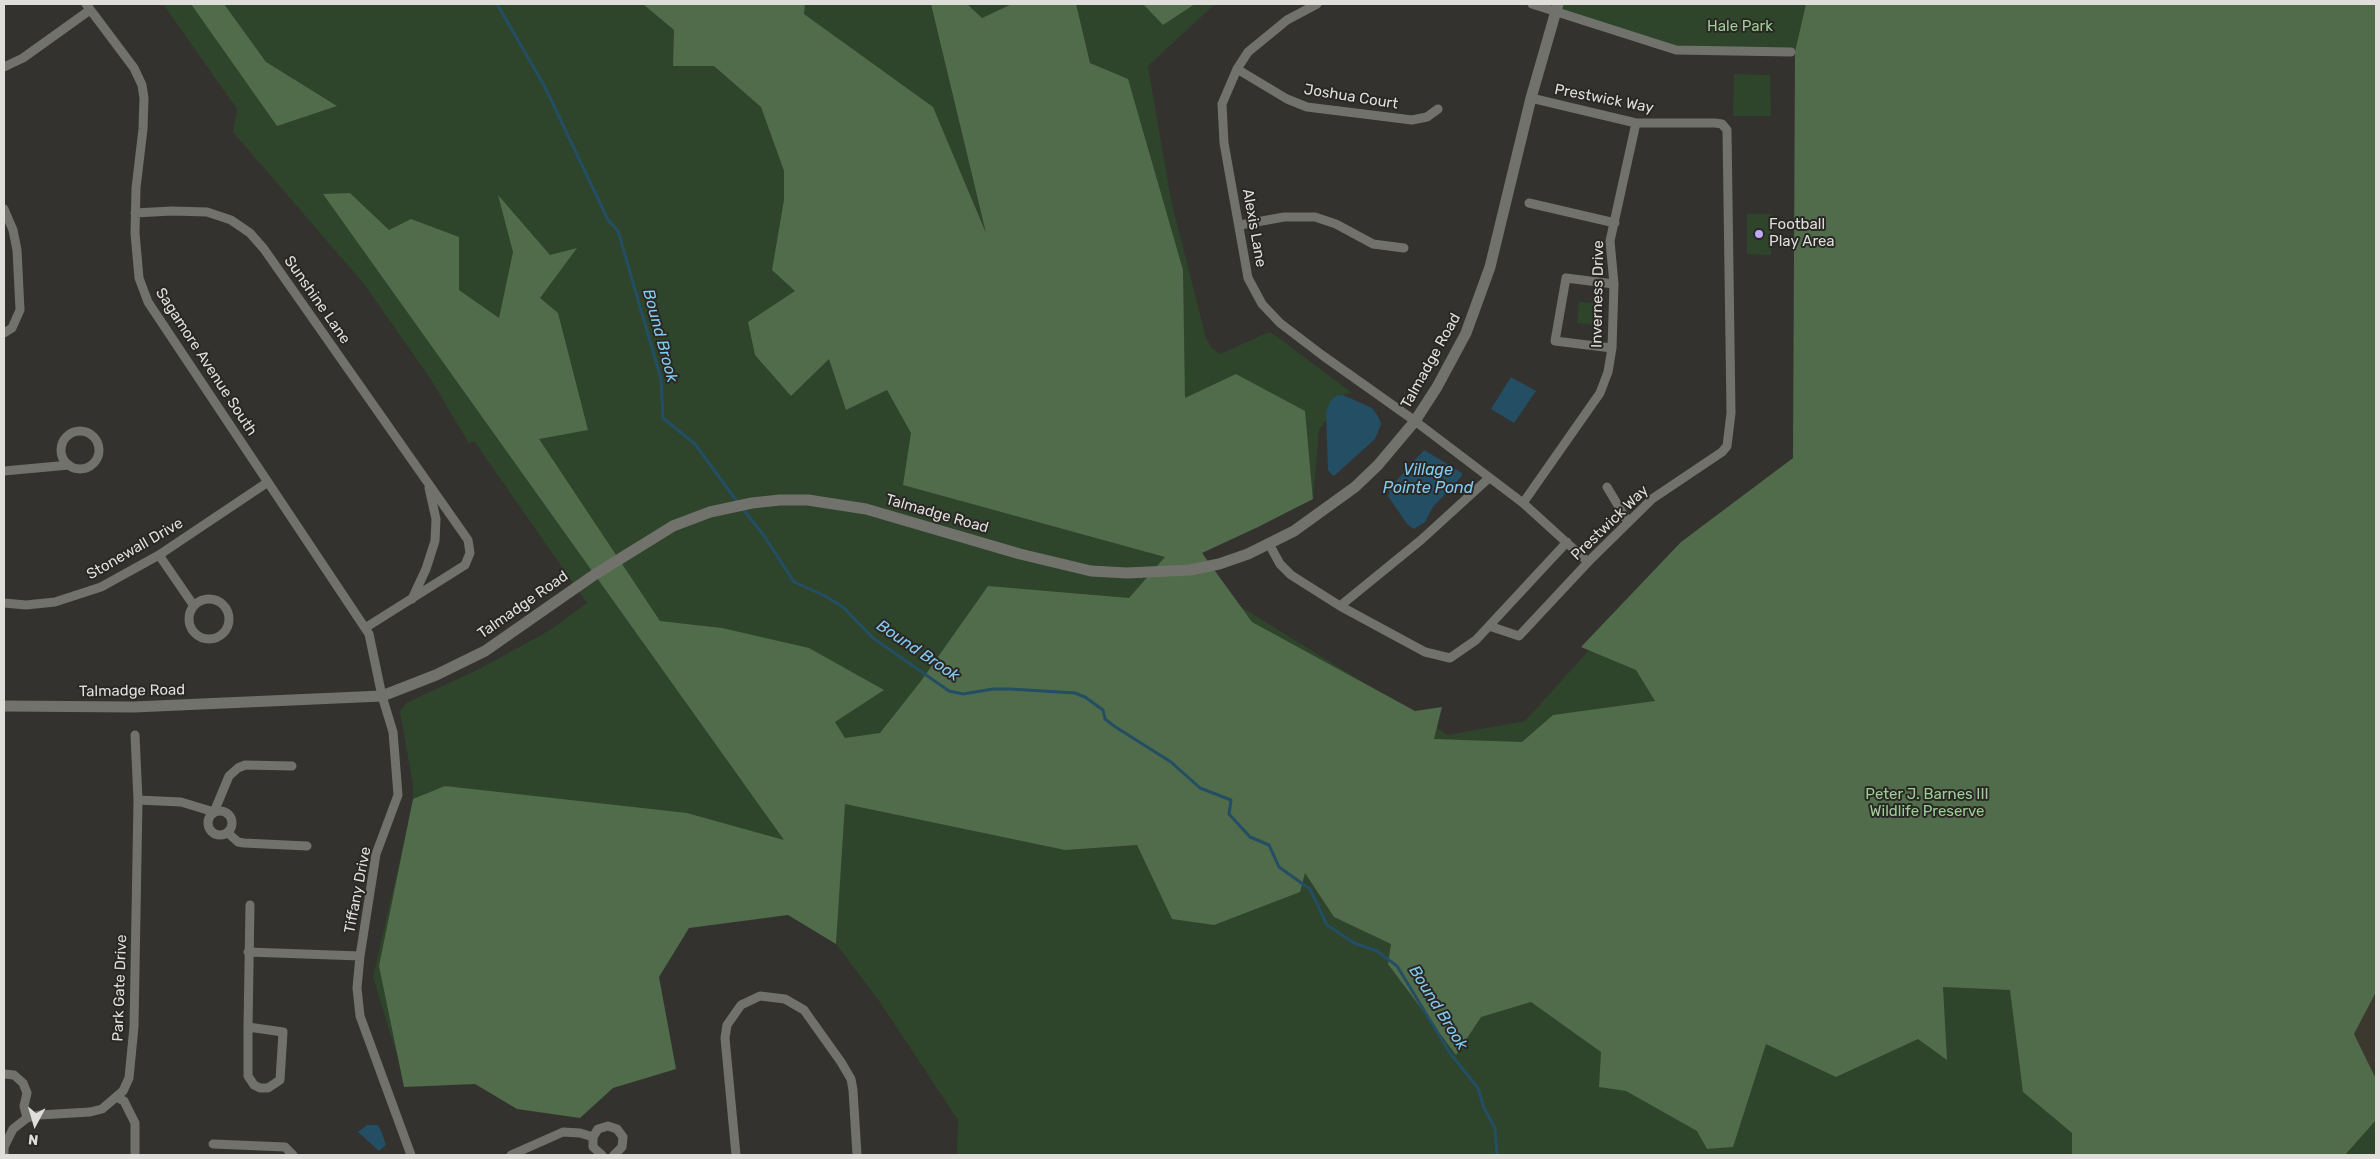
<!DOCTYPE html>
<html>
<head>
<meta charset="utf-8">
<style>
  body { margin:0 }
  #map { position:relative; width:2380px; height:1159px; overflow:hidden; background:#33322e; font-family:Rubik,sans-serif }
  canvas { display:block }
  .frame { position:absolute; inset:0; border:5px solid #dfdedb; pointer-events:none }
  .north { position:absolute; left:10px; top:1099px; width:50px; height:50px; -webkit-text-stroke:4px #292824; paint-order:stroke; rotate:186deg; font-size:14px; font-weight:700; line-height:20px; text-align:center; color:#dfdedb }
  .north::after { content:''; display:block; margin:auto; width:18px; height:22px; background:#dfdedb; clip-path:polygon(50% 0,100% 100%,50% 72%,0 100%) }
</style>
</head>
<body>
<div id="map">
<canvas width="2380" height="1159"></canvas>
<div class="frame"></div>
<div class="north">N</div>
</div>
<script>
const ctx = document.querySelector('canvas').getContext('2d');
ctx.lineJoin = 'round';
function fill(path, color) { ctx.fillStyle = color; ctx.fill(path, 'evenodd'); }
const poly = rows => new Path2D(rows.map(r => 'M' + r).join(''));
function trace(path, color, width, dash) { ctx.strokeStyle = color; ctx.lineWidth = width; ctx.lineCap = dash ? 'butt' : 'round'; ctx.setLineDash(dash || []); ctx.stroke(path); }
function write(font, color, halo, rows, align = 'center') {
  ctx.font = font + ' Rubik,sans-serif'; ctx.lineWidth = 4; ctx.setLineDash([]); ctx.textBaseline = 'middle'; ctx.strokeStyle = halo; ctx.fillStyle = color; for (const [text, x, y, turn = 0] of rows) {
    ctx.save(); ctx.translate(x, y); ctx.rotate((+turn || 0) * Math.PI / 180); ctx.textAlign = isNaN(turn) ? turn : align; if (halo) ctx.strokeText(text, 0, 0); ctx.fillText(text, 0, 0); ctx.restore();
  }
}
const built = poly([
  [2376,992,2376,1079,2354,1034]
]);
const green = poly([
  [163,4,1143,4,1163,25,1195,4,1215,4,1148,66,1171,200,1206,338,1212,348,1220,354,1269,332,1275,335,1352,393,1344,394,1319,430,1313,499,1308,445,1164,559,1448,735,1525,721,1686,543,1793,464,1796,49,1794,52,1690,51,1555,12,1558,4,2376,4,2276,854,2376,1084,2376,1155,957,1155,958,1120,879,1001,836,944,837,935,764,835,687,813,452,1051,396,1052,373,977,414,798,413,798,413,785,400,712,406,703,481,668,550,630,587,603,474,441,469,444,432,381,364,284,233,132,237,109],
  [1734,74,1770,75,1771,116,1733,116],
  [1747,214,1772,214,1771,255,1747,254],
  [1579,302,1598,303,1595,325,1577,323]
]);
const forest = poly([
  [191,4,224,4,266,62,337,106,277,126],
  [643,4,805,4,804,14,933,107,986,233,931,4,967,4,982,18,1012,4,1076,4,1090,63,1128,79,1183,270,1185,398,1236,374,1305,411,1313,499,1258,527,1202,553,1252,622,1415,711,1442,707,1434,739,1522,742,1553,715,1655,701,1636,670,1581,647,1681,542,1793,458,1795,52,1806,4,2376,4,2376,992,2354,1034,2376,1079,2376,1120,2345,1155,2072,1155,2072,1133,2023,1092,2010,990,1943,987,1947,1060,1918,1039,1836,1077,1766,1044,1733,1147,1707,1149,1697,1131,1626,1091,1599,1087,1601,1052,1531,1002,1481,1017,1456,1055,1388,964,1391,944,1334,917,1305,873,1300,892,1214,925,1172,919,1137,845,1065,850,845,804,836,944,788,915,689,928,659,977,676,1069,613,1088,580,1118,517,1109,475,1084,404,1087,379,966,413,799,445,786,687,813,784,840,323,194,350,193,389,230,411,219,459,237,459,290,499,318,513,252,498,195,550,255,577,248,540,298,558,313,588,430,539,439,660,621,722,628,809,648,884,690,835,722,845,738,880,733,921,681,988,586,1129,598,1165,557,903,485,911,433,887,390,846,410,829,359,791,396,755,355,748,322,795,291,772,270,784,200,784,171,761,107,714,66,673,66,674,30],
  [1143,4,1195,4,1163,25]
]);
const water = poly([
  [1511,377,1536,391,1514,423,1491,409],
  [1343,395,1372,408,1378,416,1381,424,1375,439,1334,476,1332,475,1328,470,1326,412,1330,402,1335,396],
  [1424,450,1462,473,1462,476,1433,507,1425,522,1414,529,1407,524,1388,496,1389,493,1389,489],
  [367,1125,378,1125,382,1133,386,1145,379,1151,358,1132]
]);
const stream = poly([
  [497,4,545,87,608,220,618,231,661,379,663,418,695,444,739,504],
  [743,509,765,537,794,582,825,596,843,607,873,638,949,691,963,694,993,689,1010,689,1075,693,1085,697,1103,710,1105,719,1114,726,1171,762,1200,788,1231,800,1229,814,1250,837,1269,845,1279,867,1310,889,1327,925,1354,943,1377,951,1397,966,1450,1053,1478,1088,1484,1108,1495,1128,1497,1155]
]);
const minor = poly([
  [86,4,134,68,142,85,144,98,143,129,136,188,135,233,139,278,148,302,369,634,382,696,393,732,398,795,376,854,360,956,357,988,360,1016,411,1155],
  [1317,4,1287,20,1248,52,1237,69,1222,104,1224,143,1248,278,1262,304,1280,323,1322,355,1415,421,1523,503,1588,562],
  [1532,4,1676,50,1791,52],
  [4,67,23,58,90,10],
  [1237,69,1287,99,1307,107,1412,120,1427,117,1438,109],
  [1529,203,1615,223],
  [4,209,13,230,17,250,20,310,12,328,4,333],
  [135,213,172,211,207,212,231,220,250,233,264,249,468,540,470,553,465,565,365,628],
  [1240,225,1284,217,1315,217,1336,224,1373,244,1404,248],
  [1612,348,1555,341,1566,278,1614,284],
  '61 450a19 19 0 1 1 38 0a19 19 0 1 1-38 0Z',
  [4,471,69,465],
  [1607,487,1628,522],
  [1523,503,1600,393,1608,372,1612,348,1614,284,1610,241,1636,123],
  [1269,544,1280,564,1291,575,1340,606,1425,652,1450,658,1476,640,1489,626,1519,636,1591,559,1652,499,1722,452,1727,446,1731,413,1727,130,1722,124,1715,123,1636,123,1531,98],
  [159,555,194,606],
  [412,599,426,569,435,541,436,519,429,488],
  '189 619a20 20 0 1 1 40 0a20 20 0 1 1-40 0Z',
  [4,603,26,605,55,602,101,587,159,555,268,482],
  [1340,606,1421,540,1489,478],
  [1489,626,1567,542],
  [138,800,181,802,214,812,229,776,238,768,245,765,292,766],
  '208 823a12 12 0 1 1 24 0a12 12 0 1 1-24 0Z',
  [228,833,238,842,244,843,307,846],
  [248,952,360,956],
  [248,1027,283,1032,280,1080,268,1088,260,1088,254,1085,248,1076,248,1027],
  [248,1027,250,905],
  [4,1074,14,1075,23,1083,27,1093,24,1106,27,1118],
  [116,1097,124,1101,135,1123,135,1155],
  [213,1144,285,1147,293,1155],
  [4,1155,4,1147,13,1129,27,1118,39,1115,90,1112,102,1109,123,1091,129,1078,134,1027,138,800,135,735],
  [511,1155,563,1132,580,1133,593,1137],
  [602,1155,593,1147,593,1137,598,1129,608,1126,617,1129,623,1137,622,1147,614,1155],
  [736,1155,725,1038,727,1025,741,1005,760,996,785,999,804,1010,841,1062,851,1079,853,1090,857,1155]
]);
const tertiary = poly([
  [4,706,134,707,382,696,436,675,485,651,594,575,673,526,710,512,752,503,780,500,808,500,866,509,1020,554,1091,571,1127,573,1190,570,1219,564,1248,554,1294,531,1355,487,1378,465,1415,421,1437,387,1466,333,1490,267,1531,98,1558,4]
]);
const markers = [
  [1759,234,5,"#c2a8f2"]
];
const parkNames = [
  ["Hale Park",1740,27],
  ["Peter J. Barnes III",1927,795],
  ["Wildlife Preserve",1927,812]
];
const streetNames = [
  ["Joshua Court",1351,97,9],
  ["Prestwick Way",1604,99,11],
  ["Alexis Lane",1254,228,80],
  ["Inverness Drive",1598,294,-89],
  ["Sunshine Lane",317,300,55],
  ["Talmadge Road",1431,361,-61],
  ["Sagamore Avenue South",206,362,57],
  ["Talmadge Road",937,514,16],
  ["Prestwick Way",1610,523,-44],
  ["Stonewall Drive",135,549,-30],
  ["Talmadge Road",523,605,-35],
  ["Talmadge Road",132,691,-1],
  ["Tiffany Drive",358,890,-79],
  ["Park Gate Drive",120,988,-88]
];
const poiNames = [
  ["Football",1769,225],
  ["Play Area",1769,242]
];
const waterNames = [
  ["Bound Brook",660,336,75],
  ["Village",1428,470],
  ["Pointe Pond",1428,488],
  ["Bound Brook",918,651,34],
  ["Bound Brook",1438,1008,58]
];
fill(built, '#3b392e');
fill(green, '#2e442b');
fill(forest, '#506c4b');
fill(water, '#234e64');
trace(stream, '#234e64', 3);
trace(minor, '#72726c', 9);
trace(tertiary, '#72726c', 11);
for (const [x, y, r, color] of markers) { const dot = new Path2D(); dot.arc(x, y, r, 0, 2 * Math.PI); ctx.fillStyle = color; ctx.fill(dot); trace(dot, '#292824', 2); }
write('15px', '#9fcd96', '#292824', parkNames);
write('15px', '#dfdedb', '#292824', streetNames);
write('15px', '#dfdedb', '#292824', poiNames, 'left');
write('italic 16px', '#83caf2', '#292824', waterNames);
</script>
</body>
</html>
